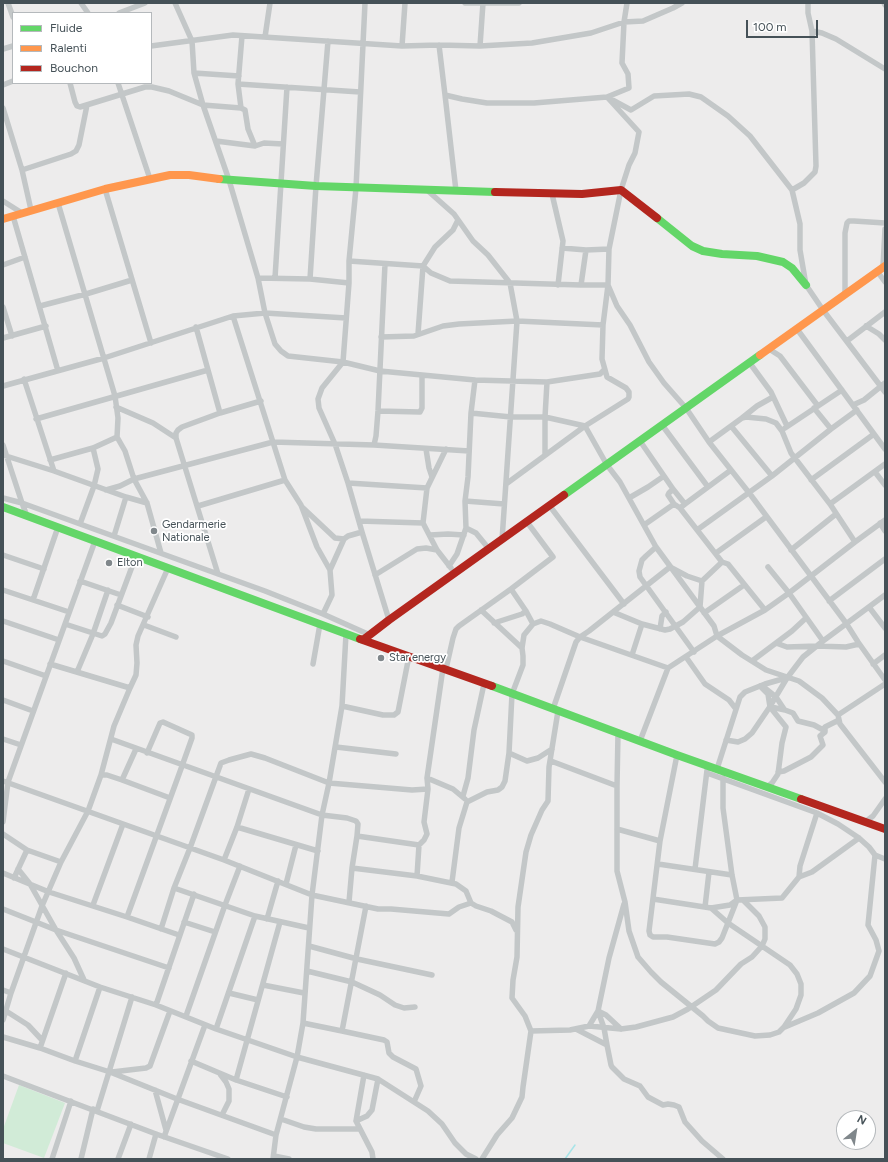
<!DOCTYPE html>
<html>
<head>
<meta charset="utf-8">
<style>
  body { margin:0 }
  #map { position:relative; width:888px; height:1162px; overflow:hidden; background:#edecec; font-family:Figtree,sans-serif }
  canvas { display:block }
  .frame { position:absolute; inset:0; border:4px solid #455157; pointer-events:none }
  .legend { position:absolute; left:12px; top:12px; width:140px; height:72px; box-sizing:border-box; background:#fff; border:1px solid #b5b9bc; margin:0; padding:5px 7px; list-style:none; font-size:12px; color:#455157 }
  .legend li { display:flex; align-items:center; gap:8px; height:20px }
  .legend b { width:20px; border:1px solid #b5b9bc }
  .north { position:absolute; left:836px; top:1110px; width:40px; height:40px; box-sizing:border-box; background:#fff; border:1px solid #b5b9bc; border-radius:50%; rotate:30deg; font-size:11px; font-weight:700; line-height:16px; text-align:center; color:#455157 }
  .north::after { content:''; display:block; margin:auto; width:14px; height:18px; background:#80878b; clip-path:polygon(50% 0,100% 100%,50% 72%,0 100%) }
  .scale { position:absolute; left:746px; top:20px; width:72px; height:18px; box-sizing:border-box; border:2px solid #455157; border-top:0; padding-left:5px; font-size:12px; line-height:14px; white-space:nowrap; color:#455157; -webkit-text-stroke:3px #fff; paint-order:stroke }
</style>
</head>
<body>
<div id="map">
<canvas width="888" height="1162"></canvas>
<div class="frame"></div>
<ul class="legend">
<li><b style="height:5px;background:#63d668"></b>Fluide</li>
<li><b style="height:5px;background:#ff974d"></b>Ralenti</li>
<li><b style="height:5px;background:#b3261e"></b>Bouchon</li>
</ul>
<div class="north">N</div>
<div class="scale">100 m</div>
</div>
<script>
const ctx = document.querySelector('canvas').getContext('2d');
ctx.lineJoin = 'round';
function fill(path, color) { ctx.fillStyle = color; ctx.fill(path, 'evenodd'); }
const poly = rows => new Path2D(rows.map(r => 'M' + r).join(''));
function trace(path, color, width, dash) { ctx.strokeStyle = color; ctx.lineWidth = width; ctx.lineCap = dash ? 'butt' : 'round'; ctx.setLineDash(dash || []); ctx.stroke(path); }
function write(font, color, halo, rows, align = 'center') {
  ctx.font = font + ' Figtree,sans-serif'; ctx.lineWidth = 3.5; ctx.setLineDash([]); ctx.textBaseline = 'middle'; ctx.strokeStyle = halo; ctx.fillStyle = color; for (const [text, x, y, turn = 0] of rows) {
    ctx.save(); ctx.translate(x, y); ctx.rotate((+turn || 0) * Math.PI / 180); ctx.textAlign = isNaN(turn) ? turn : align; if (halo) ctx.strokeText(text, 0, 0); ctx.fillText(text, 0, 0); ctx.restore();
  }
}
const green = poly([
  [19,1085,65,1103,44,1158,3,1143,3,1129]
]);
const stream = poly([
  [565,1159,575,1145]
]);
const street = poly([
  [8,3,13,17],
  [81,3,88,13],
  [175,3,192,41,194,73,203,105,229,180,258,278,265,313,275,344,281,351,288,356,343,362,380,371,475,380,547,382,600,374,604,370],
  [365,3,356,188,349,261,349,283,343,362,322,388,318,399,319,408,335,444,348,483,362,532,389,620],
  [465,3,519,3],
  [808,3,808,13,812,31,816,166,815,172,804,183,792,190,800,224,800,250,806,285,823,310,885,392],
  [884,3,885,5],
  [119,13,145,3],
  [812,31,822,33,836,39,885,69],
  [265,37,270,3],
  [439,45,445,95,462,99,487,103,534,103,607,97,631,110,654,96,689,94,701,97,728,116,750,136,792,190],
  [151,46,233,35,402,46,439,45,480,46,532,43,591,33,624,22,643,21,673,8,682,3],
  [402,46,405,3],
  [480,46,483,3],
  [3,49,13,46],
  [194,73,239,76],
  [70,83,75,102,77,106,80,107,145,87,152,87,169,91,203,105,241,108,245,110,248,129,255,146],
  [118,83,150,179],
  [238,84,360,92],
  [3,85,13,81],
  [445,95,456,191],
  [3,108,22,170,31,210],
  [241,108,238,84,242,36],
  [216,141,255,146,264,143,283,144],
  [22,170,71,154,76,151,79,145,87,105],
  [105,189,151,343],
  [427,190,454,214,473,241,488,255,510,283,517,321,502,540],
  [552,194,563,241,558,285],
  [3,201,22,213],
  [13,216,58,371],
  [562,248,586,250,581,285],
  [586,250,609,249],
  [349,261,423,266,431,273,450,281,581,285,608,285],
  [3,265,25,257],
  [883,267,885,229],
  [877,271,885,282],
  [258,278,310,279,349,283],
  [275,278,287,87],
  [310,279,316,186,328,41],
  [608,285,617,306,630,325,649,362,664,383,686,408,709,442,750,494,846,623,858,642,885,680],
  [845,294,845,233,847,223,849,221,854,221,885,223],
  [40,306,86,294,132,280],
  [3,307,12,336],
  [233,316,285,480,301,505,317,547,330,570,332,595,323,614],
  [866,326,879,334,885,340],
  [196,327,220,413],
  [797,329,885,449],
  [418,334,423,266,435,247,453,230,458,220],
  [381,337,414,336,443,326,459,324,517,321,603,325],
  [3,338,46,326],
  [847,341,885,312],
  [769,349,780,356,818,406],
  [749,362,771,392,787,426],
  [24,379,54,471,126,497,147,503],
  [3,386,104,358,233,316,265,313,346,318],
  [853,405,864,400,885,383],
  [116,407,153,423,176,438],
  [814,408,831,429],
  [378,411,420,412,422,408,422,375],
  [471,413,511,417,545,417,585,426,607,465,620,482,656,547,714,626,717,636,742,655,766,670,799,681,822,698,838,715,840,724,885,782],
  [742,418,757,406,773,397],
  [36,419,208,370],
  [662,425,708,487],
  [731,426,742,418,746,417,766,419,776,423,782,431,791,453,830,504,855,542],
  [785,428,842,390],
  [117,437,125,451,134,479,147,503,161,553],
  [640,441,673,489],
  [3,445,22,503,27,516],
  [374,445,469,451],
  [426,449,429,468,432,477],
  [446,449,427,488,423,523,437,550,451,568],
  [3,455,54,471],
  [545,455,545,417,547,382],
  [50,460,93,448,117,437,118,418,115,396,58,203],
  [875,472,885,485],
  [772,476,831,429,857,410],
  [811,480,874,434],
  [348,483,427,488],
  [506,484,585,426,620,404,628,399,629,397,629,392,626,388,607,377,602,359,603,325,608,285,609,249,621,190,629,165,635,153,639,132,607,97,629,88,628,74,622,63,624,22,627,3],
  [673,489,685,504,680,508,674,504,668,495,669,493,673,489],
  [106,490,120,486,134,479,273,442,374,445,376,436,378,411,385,264],
  [3,498,22,503,265,591,323,614,370,635],
  [629,498,648,487,664,476],
  [465,501,504,504],
  [685,504,731,470],
  [830,504,885,464],
  [549,505,624,604],
  [198,506,285,480],
  [302,507,335,538,344,539,348,536,362,532],
  [680,508,722,562,728,564,765,610],
  [359,521,423,523],
  [880,523,885,531],
  [80,524,94,486,98,469,93,448],
  [644,525,674,504],
  [466,528,476,533,489,549],
  [697,530,772,476,731,426,709,442],
  [430,535,448,534,464,535],
  [114,536,126,497],
  [656,547,646,556,642,560,639,571,640,577,694,652],
  [791,550,836,514],
  [716,553,766,517],
  [3,555,44,569],
  [449,566,457,554,466,528,465,501,468,477,471,413,475,380],
  [768,567,789,593,823,641],
  [330,570,344,539],
  [218,574,176,438,176,433,178,430,182,427,220,413,261,401],
  [375,575,417,549,426,548,437,550],
  [80,581,121,595],
  [511,589,526,611,533,624,541,621,550,624,580,637,668,668],
  [3,590,69,612],
  [33,600,58,527],
  [829,601,885,559],
  [117,605,148,617],
  [869,607,885,628],
  [481,610,522,648],
  [613,612,642,624,665,630,670,629,683,622,700,607,702,581,722,562],
  [704,613,744,585],
  [3,621,59,640],
  [494,623,522,614,526,611],
  [65,624,102,636,105,634,111,623,136,556],
  [144,625,176,637],
  [660,629,662,616,666,612],
  [776,643,787,647,817,646,846,647,859,644],
  [632,655,642,624],
  [686,657,705,684,729,700,736,709],
  [3,661,46,676],
  [752,661,792,631,806,618],
  [50,664,130,688],
  [313,664,320,624],
  [873,664,885,655],
  [446,669,453,638,456,629,459,626,511,589,553,557,527,522],
  [77,672,93,634,108,590],
  [760,686,768,694,770,707,786,727,782,743,778,774,772,783,767,787],
  [766,689,776,697,784,709],
  [3,700,33,711],
  [342,706,383,715,394,715,398,712,409,656],
  [771,707,785,710,793,713,798,721,814,725,825,731],
  [553,709,576,642,580,637,589,631,670,567,687,576,702,581],
  [838,715,885,684],
  [618,733,617,786,617,871,625,902,629,931,638,957,651,972,661,982,703,1016,708,1021,718,1028,755,1036,770,1035,779,1032,784,1027,796,1009,801,995,801,984,797,974,790,965,728,923,711,908],
  [3,739,21,745],
  [111,739,322,815,347,818,356,821,358,824,357,836,352,868,349,902],
  [726,740,738,742,745,739,752,733,769,708,787,678,803,657,823,641,885,595],
  [640,741,668,668,717,636,765,610,789,593,855,542,885,520],
  [336,747,396,754],
  [509,753,527,761,538,758,552,749],
  [677,755,660,841,649,931,650,935,653,937,667,937,715,944,719,942,722,938,737,900,782,898,799,877,800,866,817,813],
  [551,761,617,786],
  [717,769,740,697,745,692,765,684,786,678],
  [778,772,784,771,811,757,823,745,820,736,825,732,825,727,839,720],
  [707,773,817,813,838,824,859,838,869,847,875,855,885,859],
  [101,775,114,726,130,688,136,675,137,663,136,645,138,636,168,568],
  [427,778,453,789,465,799],
  [122,780,136,749],
  [3,781,224,860,312,895,378,909,391,909,449,914,459,907,471,903],
  [463,796,468,778,474,730,484,684],
  [3,822,8,782,95,541],
  [865,822,873,816,885,799],
  [237,827,318,851],
  [617,829,660,841],
  [3,834,27,850,61,862],
  [357,836,419,845,424,840,427,834,424,822,428,789,427,778,443,668],
  [224,860,237,827,249,789],
  [658,864,732,875],
  [352,868,417,876,456,884,466,891,471,903,476,906,491,911,512,922,516,930],
  [18,869,30,884,56,930,74,958,84,980],
  [695,869,707,770],
  [3,873,49,892,127,917,179,935],
  [417,876,419,845],
  [799,877,812,872,859,838],
  [14,878,27,850],
  [452,882,459,828,467,802,487,792,498,790,502,787,505,781,509,753,512,694,523,665,523,656,522,648,524,635,533,624],
  [286,884,296,845],
  [653,899,711,908,730,905,737,900,732,875,723,808,723,778],
  [93,905,123,824],
  [705,907,709,872],
  [3,909,56,930,169,968],
  [127,917,182,766,192,738,192,735,163,722,160,723,147,753],
  [267,919,278,881],
  [184,922,215,932],
  [309,928,255,916,174,888,190,848,221,763,229,760,251,754,265,758,329,783,412,790,428,789],
  [161,929,174,888],
  [309,946,357,959,432,975],
  [3,949,100,987,156,1005,216,1029,297,1057,378,1079,428,1111,442,1124,455,1143,466,1154,476,1159],
  [307,971,352,982,380,995,395,1005,404,1008,415,1007],
  [263,985,304,993],
  [3,990,11,993],
  [229,993,258,1000],
  [156,1005,194,894],
  [6,1011,28,1025,42,1040],
  [598,1011,604,1028,607,1045],
  [598,1011,606,1015,621,1029],
  [186,1016,225,905,240,866],
  [3,1020,11,993,42,906,61,862,88,811,101,775,107,775,122,780,170,798],
  [303,1023,342,1031,366,906],
  [589,1026,598,1011,609,958,624,904],
  [785,1027,818,1013,854,993,870,976,879,951,876,940,868,925,875,855],
  [216,1029,255,916],
  [576,1029,607,1045,611,1065,612,1067,624,1079,640,1086,648,1097,663,1105,668,1104,674,1105,679,1107,685,1122,702,1141,723,1159],
  [342,1031,384,1040,387,1042,389,1053,393,1057,416,1069,421,1086,414,1102],
  [531,1031,570,1030,589,1026,621,1029,636,1027,673,1017,688,1009,716,990,741,964,752,957,762,946,765,939,765,927,759,916,743,900],
  [3,1037,40,1048,75,1061,110,1072,177,1099,276,1135],
  [40,1048,66,973],
  [75,1061,100,987],
  [191,1061,236,1080,287,1097],
  [112,1072,146,1068,150,1066,170,1011],
  [220,1074,226,1082,229,1089,229,1101,222,1115],
  [364,1075,356,1121,372,1152,373,1159],
  [3,1076,156,1134,228,1159],
  [236,1080,280,922],
  [155,1090,166,1130],
  [97,1111,132,997],
  [281,1119,304,1127,316,1129,360,1129],
  [356,1121,367,1116,372,1110,378,1079],
  [164,1137,205,1025],
  [274,1156,289,1159],
  [52,1159,71,1101],
  [81,1159,93,1109],
  [118,1159,131,1124],
  [149,1159,156,1134],
  [273,1159,276,1135,297,1057,303,1023,312,895,322,815,329,783,342,706,346,634],
  [482,1159,497,1135,512,1118,522,1097,523,1087,531,1031,525,1016,512,998,513,980,517,957,518,907,526,852,531,835,542,810,548,801,549,767,558,711]
]);
const fast = poly([
  [219,179,316,186,495,192],
  [657,218,692,246,703,251,722,254,757,256,783,262,792,268,806,285],
  [564,495,760,355],
  [3,507,360,639],
  [492,686,677,755,801,799]
]);
const slow = poly([
  [3,219,105,189,170,175,189,175,219,179],
  [760,355,885,266]
]);
const jam = poly([
  [495,192,582,194,621,190,657,218],
  [360,639,492,686],
  [363,640,389,620,564,495],
  [801,799,885,829]
]);
const markers = [
  [154,531,4,"#80878b"],
  [109,563,4,"#80878b"],
  [381,658,4,"#80878b"]
];
const poiNames = [
  ["Gendarmerie",162,525],
  ["Nationale",162,538],
  ["Elton",117,563],
  ["Star energy",389,658]
];
fill(green, '#d1ebd7');
trace(stream, '#a7e4e8', 1.5);
trace(street, '#c3c7c8', 5.5);
trace(fast, '#63d668', 8);
trace(slow, '#ff974d', 8);
trace(jam, '#b3261e', 8);
for (const [x, y, r, color] of markers) { const dot = new Path2D(); dot.arc(x, y, r, 0, 2 * Math.PI); ctx.fillStyle = color; ctx.fill(dot); trace(dot, '#fff', 1.5); }
write('11px', '#455157', '#fff', poiNames, 'left');
</script>
</body>
</html>
